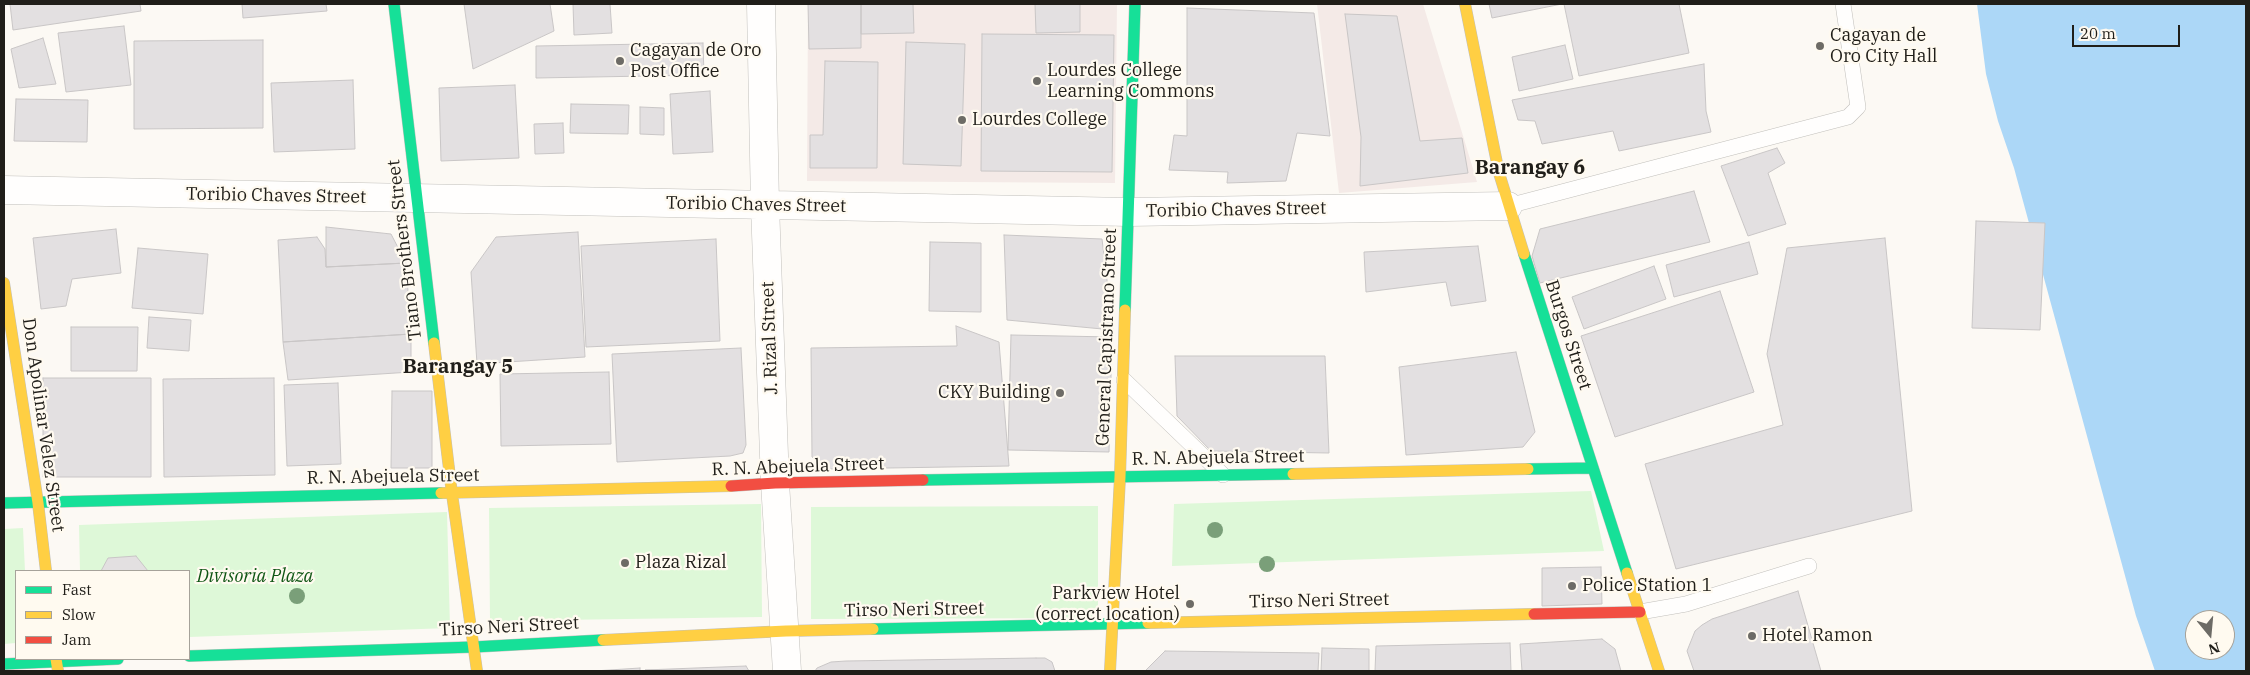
<!DOCTYPE html>
<html>
<head>
<meta charset="utf-8">
<style>
  body { margin:0 }
  #map { position:relative; width:2250px; height:675px; overflow:hidden; background:#fcf9f4; font-family:"IBM Plex Serif",serif }
  canvas { display:block }
  .frame { position:absolute; inset:0; border:5px solid #201e19; pointer-events:none }
  .legend { position:absolute; left:15px; top:570px; width:175px; height:90px; box-sizing:border-box; background:#fffaf0; border:1px solid #a6a29a; margin:0; padding:6px 9px; list-style:none; font-size:15px; color:#201e19 }
  .legend li { display:flex; align-items:center; gap:10px; height:25px }
  .legend b { width:25px; border:1px solid #a6a29a }
  .north { position:absolute; left:2185px; top:610px; width:50px; height:50px; box-sizing:border-box; background:#fffaf0; border:1px solid #a6a29a; border-radius:50%; rotate:163deg; font-size:14px; font-weight:700; line-height:20px; text-align:center; color:#201e19 }
  .north::after { content:''; display:block; margin:auto; width:18px; height:22px; background:#6d6b66; clip-path:polygon(50% 0,100% 100%,50% 72%,0 100%) }
  .scale { position:absolute; left:2072px; top:25px; width:108px; height:22px; box-sizing:border-box; border:2px solid #201e19; border-top:0; padding-left:6px; font-size:15px; line-height:18px; white-space:nowrap; color:#201e19; -webkit-text-stroke:4px #fffaf0; paint-order:stroke }
</style>
</head>
<body>
<div id="map">
<canvas width="2250" height="675"></canvas>
<div class="frame"></div>
<ul class="legend">
<li><b style="height:6px;background:#16e098"></b>Fast</li>
<li><b style="height:6px;background:#ffcf43"></b>Slow</li>
<li><b style="height:6px;background:#f24e42"></b>Jam</li>
</ul>
<div class="north">N</div>
<div class="scale">20 m</div>
</div>
<script>
const ctx = document.querySelector('canvas').getContext('2d');
ctx.lineJoin = 'round';
function fill(path, color) { ctx.fillStyle = color; ctx.fill(path, 'evenodd'); }
const poly = rows => new Path2D(rows.map(r => 'M' + r).join(''));
function trace(path, color, width, dash) { ctx.strokeStyle = color; ctx.lineWidth = width; ctx.lineCap = dash ? 'butt' : 'round'; ctx.setLineDash(dash || []); ctx.stroke(path); }
function write(font, color, halo, rows, align = 'center') {
  ctx.font = font + ' "IBM Plex Serif",serif'; ctx.lineWidth = 4.5; ctx.setLineDash([]); ctx.textBaseline = 'middle'; ctx.strokeStyle = halo; ctx.fillStyle = color; for (const [text, x, y, turn = 0] of rows) {
    ctx.save(); ctx.translate(x, y); ctx.rotate((+turn || 0) * Math.PI / 180); ctx.textAlign = isNaN(turn) ? turn : align; if (halo) ctx.strokeText(text, 0, 0); ctx.fillText(text, 0, 0); ctx.restore();
  }
}
const education = poly([
  [808,4,1117,4,1115,183,807,181],
  [1317,4,1423,4,1477,182,1339,193]
]);
const green = poly([
  [1591,491,1604,551,1172,566,1174,504],
  [761,504,762,617,490,621,489,508],
  [1098,506,1098,618,811,619,811,507],
  [447,512,450,628,189,637,189,571,80,571,79,525],
  [23,528,25,571,16,571,16,643,4,644,4,529]
]);
const water = poly([
  [1977,4,2246,4,2246,671,2155,671,2136,616,2014,168,1998,121,1986,74],
  [2195,620,2225,620,2225,650,2195,650]
]);
const building = poly([
  [10,4,140,4,141,11,13,30,10,4],
  [242,4,326,4,327,11,243,18,242,4],
  [464,4,550,4,554,31,473,69,464,4],
  [573,4,610,4,612,33,574,35,573,4],
  [808,4,861,4,861,48,809,49,808,4],
  [861,4,913,4,914,33,861,34,861,4],
  [1035,4,1080,4,1080,32,1036,33,1035,4],
  [1489,4,1562,4,1492,18,1489,4],
  [1564,4,1679,4,1689,53,1579,76,1564,4],
  [1187,8,1314,13,1330,136,1297,133,1286,181,1227,183,1228,172,1169,170,1174,135,1187,136,1187,8],
  [1345,14,1397,16,1420,141,1462,138,1468,173,1360,186,1361,137,1345,14],
  [124,26,131,85,66,92,58,33,124,26],
  [982,34,1114,35,1112,172,981,171,982,34],
  [43,38,56,84,19,88,11,49,43,38],
  [263,40,263,128,134,129,134,41,263,40],
  [906,42,965,44,961,166,903,164,906,42],
  [703,43,704,75,536,78,536,46,703,43],
  [1565,45,1573,79,1519,91,1512,57,1565,45],
  [825,61,878,62,877,168,810,168,810,135,823,135,825,61],
  [1704,64,1706,111,1711,132,1619,151,1613,131,1542,144,1535,121,1518,120,1512,100,1704,64],
  [353,80,355,149,274,152,271,83,353,80],
  [515,85,519,158,441,161,439,88,515,85],
  [710,91,713,152,673,154,670,94,710,91],
  [16,99,88,100,87,142,14,141,16,99],
  [571,104,629,105,628,134,570,133,571,104],
  [640,107,664,108,664,135,640,134,640,107],
  [563,123,564,153,535,154,534,124,563,123],
  [1777,148,1785,163,1768,173,1786,224,1748,236,1721,166,1777,148],
  [1694,191,1710,242,1540,283,1532,256,1540,229,1694,191],
  [1976,221,2045,223,2040,330,1972,328,1976,221],
  [326,227,391,234,406,263,326,267,326,227],
  [116,229,121,273,72,279,66,306,41,309,33,238,116,229],
  [578,232,585,357,477,364,471,272,496,237,578,232],
  [1004,235,1102,239,1113,330,1007,320,1004,235],
  [317,237,325,249,326,267,406,263,411,334,283,342,278,240,317,237],
  [1885,238,1912,511,1676,569,1645,464,1783,425,1767,354,1787,248,1885,238],
  [716,239,720,341,586,347,581,246,716,239],
  [930,242,981,243,981,312,929,311,930,242],
  [1749,242,1758,274,1674,297,1666,265,1749,242],
  [1478,246,1486,301,1451,306,1446,282,1366,292,1364,252,1478,246],
  [138,248,208,254,203,314,132,308,138,248],
  [1654,266,1666,299,1584,329,1572,297,1654,266],
  [1720,291,1754,392,1615,437,1581,336,1720,291],
  [149,317,191,320,189,351,147,348,149,317],
  [956,326,999,342,1009,466,828,469,812,457,811,348,957,346,956,326],
  [71,327,138,327,137,371,71,371,71,327],
  [411,334,411,372,288,380,283,342,411,334],
  [1011,335,1112,337,1109,452,1008,450,1011,335],
  [741,348,746,445,743,453,730,456,617,462,612,354,741,348],
  [1516,352,1535,432,1523,447,1406,455,1399,367,1516,352],
  [1175,356,1325,356,1329,453,1211,451,1177,416,1175,356],
  [609,372,611,444,501,446,500,374,609,372],
  [43,378,151,378,151,477,43,477,43,378],
  [274,378,275,475,164,477,163,379,274,378],
  [338,383,341,464,287,466,284,385,338,383],
  [392,391,432,391,432,468,391,468,392,391],
  [136,556,148,571,101,571,108,558,136,556],
  [1601,567,1602,604,1542,606,1542,568,1601,567],
  [1798,591,1821,671,1694,671,1687,651,1695,631,1702,625,1712,619,1798,591],
  [1602,639,1615,649,1621,671,1522,671,1520,644,1602,639],
  [1510,643,1511,671,1375,671,1376,646,1510,643],
  [1322,648,1369,649,1369,671,1321,671,1322,648],
  [1165,651,1319,653,1318,671,1145,671,1165,651],
  [1036,658,1045,658,1052,662,1055,671,815,671,817,668,831,662,846,661,1036,658],
  [746,666,749,671,645,670,746,666],
  [640,668,640,671,594,671,640,668]
]);
const lane = poly([
  [1508,206,1848,117,1858,107,1843,4],
  [1124,380,1223,475],
  [1640,612,1686,604,1809,566]
]);
const street = poly([
  [761,4,765,205,775,483,787,671],
  [4,190,1129,212,1508,206]
]);
const fast = poly([
  [394,4,434,343],
  [1524,254,1627,573],
  [1125,310,1135,4],
  [1528,469,1593,468],
  [923,480,1293,474],
  [4,503,441,493],
  [873,629,1148,623],
  [189,656,474,647,603,640],
  [4,664,118,659]
]);
const slow = poly([
  [1465,4,1499,173,1524,254],
  [4,283,38,503,46,571],
  [434,343,452,494,477,671],
  [1293,474,1528,469],
  [441,493,731,486],
  [1627,573,1659,671],
  [1148,623,1534,614],
  [603,640,786,631,873,629],
  [56,659,58,671],
  [1110,671,1120,477,1125,310]
]);
const jam = poly([
  [731,486,775,483,923,480],
  [1534,614,1640,612]
]);
const trees = [
  [1215,530],
  [1267,564],
  [297,596]
];
const markers = [
  [1820,46,5,"#6d6b66"],
  [620,61,5,"#6d6b66"],
  [1037,81,5,"#6d6b66"],
  [962,120,5,"#6d6b66"],
  [1060,393,5,"#6d6b66"],
  [625,563,5,"#6d6b66"],
  [1572,586,5,"#6d6b66"],
  [1190,604,5,"#6d6b66"],
  [1752,636,5,"#6d6b66"]
];
const poiNames = [
  ["Cagayan de",1830,36],
  ["Oro City Hall",1830,57],
  ["Cagayan de Oro",630,51],
  ["Post Office",630,72],
  ["Lourdes College",1047,71],
  ["Learning Commons",1047,92],
  ["Lourdes College",972,120],
  ["CKY Building",1050,393,"right"],
  ["Plaza Rizal",635,563],
  ["Police Station 1",1582,586],
  ["Parkview Hotel",1180,594,"right"],
  ["(correct location)",1180,615,"right"],
  ["Hotel Ramon",1762,636]
];
const streetNames = [
  ["Toribio Chaves Street",276,196,1],
  ["Toribio Chaves Street",756,205,1],
  ["Toribio Chaves Street",1236,210,-1],
  ["Tiano Brothers Street",405,250,-97],
  ["Burgos Street",1568,335,72],
  ["General Capistrano Street",1107,337,-88],
  ["J. Rizal Street",770,338,-92],
  ["Don Apolinar Velez Street",43,425,82],
  ["R. N. Abejuela Street",1218,458,-1],
  ["R. N. Abejuela Street",798,467,-2],
  ["R. N. Abejuela Street",393,477,-1],
  ["Tirso Neri Street",1319,601,-1],
  ["Tirso Neri Street",914,610,-1],
  ["Tirso Neri Street",509,627,-3]
];
const parkNames = [
  ["Divisoria Plaza",255,577]
];
const quarterNames = [
  ["Barangay 6",1530,168],
  ["Barangay 5",458,367]
];
fill(education, '#f4eae7');
fill(green, '#def8d8');
fill(water, '#acd7f7');
fill(building, '#e3e0e1');
trace(building, '#c9c6c6', 1);
trace(lane, '#c2c0bc', 16);
trace(street, '#c2c0bc', 29);
trace(fast, '#c2c0bc', 12);
trace(slow, '#c2c0bc', 12);
trace(jam, '#c2c0bc', 12);
trace(lane, '#fffefd', 15);
trace(street, '#fffefd', 28);
trace(fast, '#16e098', 11);
trace(slow, '#ffcf43', 11);
trace(jam, '#f24e42', 11);
ctx.fillStyle = '#7a9f79';
for (const [x, y] of trees) { ctx.beginPath(); ctx.arc(x, y, 8, 0, 2 * Math.PI); ctx.fill(); }
for (const [x, y, r, color] of markers) { const dot = new Path2D(); dot.arc(x, y, r, 0, 2 * Math.PI); ctx.fillStyle = color; ctx.fill(dot); trace(dot, '#fffaf0', 2); }
write('18px', '#201e19', '#fffaf0', poiNames, 'left');
write('18px', '#201e19', '#fffaf0', streetNames);
write('italic 18px', '#105614', '#fffaf0', parkNames);
write('bold 20px', '#201e19', '#fffaf0', quarterNames);
</script>
</body>
</html>
